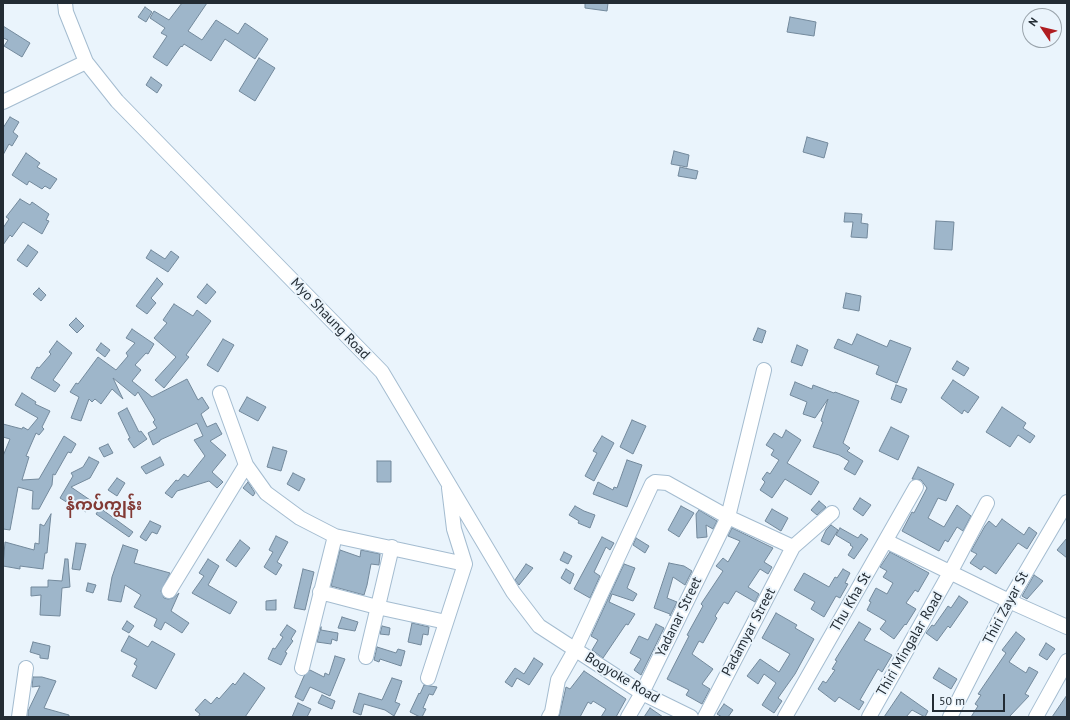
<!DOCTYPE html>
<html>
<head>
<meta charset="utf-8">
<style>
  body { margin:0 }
  #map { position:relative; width:1070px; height:720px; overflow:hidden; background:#eaf4fc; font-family:"PT Sans",sans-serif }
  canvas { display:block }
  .frame { position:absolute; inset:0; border:4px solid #232c34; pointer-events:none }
  .north { position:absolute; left:1022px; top:8px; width:40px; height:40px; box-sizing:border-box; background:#eaf4fc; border:1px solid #9aa4ac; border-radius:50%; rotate:305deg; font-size:11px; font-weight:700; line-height:16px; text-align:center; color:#232c34 }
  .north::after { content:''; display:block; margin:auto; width:14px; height:18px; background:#af1d21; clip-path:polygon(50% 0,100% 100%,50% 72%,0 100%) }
  .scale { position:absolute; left:932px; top:694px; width:73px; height:18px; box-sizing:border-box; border:2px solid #232c34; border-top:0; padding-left:5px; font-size:12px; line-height:14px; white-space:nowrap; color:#232c34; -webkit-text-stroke:3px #eaf4fc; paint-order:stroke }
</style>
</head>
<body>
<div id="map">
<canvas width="1070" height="720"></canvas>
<div class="frame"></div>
<div class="north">N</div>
<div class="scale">50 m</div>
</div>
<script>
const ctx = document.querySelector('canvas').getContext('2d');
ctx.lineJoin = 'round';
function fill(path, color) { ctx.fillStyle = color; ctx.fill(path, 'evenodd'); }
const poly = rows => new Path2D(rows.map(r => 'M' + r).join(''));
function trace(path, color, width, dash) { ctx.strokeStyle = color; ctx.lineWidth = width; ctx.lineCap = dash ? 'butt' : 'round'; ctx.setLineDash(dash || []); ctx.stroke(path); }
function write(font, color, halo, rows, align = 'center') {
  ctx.font = font + ' "PT Sans","Noto Sans Myanmar",sans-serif'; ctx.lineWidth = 4; ctx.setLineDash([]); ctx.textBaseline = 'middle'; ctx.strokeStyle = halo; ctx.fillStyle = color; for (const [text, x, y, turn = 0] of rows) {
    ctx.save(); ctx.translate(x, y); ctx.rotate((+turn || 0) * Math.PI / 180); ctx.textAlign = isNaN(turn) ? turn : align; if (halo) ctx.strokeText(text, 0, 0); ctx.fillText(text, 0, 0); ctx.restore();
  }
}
const building = poly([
  [182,3,207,3,188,31,202,40,216,20,238,34,245,23,268,39,255,59,225,39,211,61,184,44,182,47,181,46,167,66,153,57,167,36,161,33,165,28,150,18,154,11,169,20,182,3],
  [585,3,608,3,607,11,585,8,585,3],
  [145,7,152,12,146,22,138,17,145,7],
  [790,17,816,22,814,36,787,32,790,17],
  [3,26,30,43,22,57,4,46,8,40,3,38,3,26],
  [259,58,275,68,255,101,239,91,259,58],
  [151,77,162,85,157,93,146,85,151,77],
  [10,117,19,122,13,132,18,136,12,146,9,144,3,155,3,128,10,117],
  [807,137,828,143,824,158,803,152,807,137],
  [674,151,689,155,687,167,671,164,674,151],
  [26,153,40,163,37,167,57,179,50,189,45,186,42,189,29,181,27,185,12,175,26,153],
  [680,167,698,171,696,179,678,176,680,167],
  [20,199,30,205,32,202,49,214,46,220,49,221,42,234,23,222,12,237,10,235,3,245,3,228,9,219,6,217,20,199],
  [845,213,862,214,861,223,868,224,867,238,851,237,853,222,844,222,845,213],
  [936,221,954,222,952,250,934,249,936,221],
  [28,245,38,252,27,267,17,260,28,245],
  [151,250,165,259,171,251,179,257,168,272,146,258,151,250],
  [157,278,163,284,151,298,156,303,147,314,136,306,157,278],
  [207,284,216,292,206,304,197,297,207,284],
  [39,288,46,295,41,301,33,294,39,288],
  [846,293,861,296,859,311,843,308,846,293],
  [174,304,193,316,197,310,211,321,186,355,189,357,164,388,155,380,176,357,154,338,167,323,163,320,174,304],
  [76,318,84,326,77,333,69,325,76,318],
  [758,328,766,331,762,343,753,340,758,328],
  [132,329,154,344,148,354,146,353,135,365,141,370,132,381,152,397,187,379,198,400,202,397,209,408,201,414,207,427,216,423,222,434,210,441,226,455,212,472,223,482,217,488,209,481,177,491,172,498,165,493,176,480,178,481,184,474,188,477,205,456,194,440,203,436,197,423,160,440,160,441,153,445,148,433,157,428,153,422,155,420,138,392,135,396,113,378,123,399,112,389,101,404,95,399,92,402,89,399,81,421,71,418,79,397,70,392,76,383,78,384,98,357,116,370,128,356,126,353,135,343,126,338,132,329],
  [857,334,887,347,890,340,911,348,897,383,876,374,879,366,834,348,838,339,852,345,857,334],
  [223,339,234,345,218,372,207,365,223,339],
  [57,341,72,353,53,380,60,385,55,392,31,378,37,367,39,368,51,354,49,352,57,341],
  [101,343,110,350,105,357,96,350,101,343],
  [797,345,808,350,802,366,791,362,797,345],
  [957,361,969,368,964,376,952,369,957,361],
  [953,380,979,397,968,413,964,410,962,414,941,398,953,380],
  [795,382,812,389,813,385,834,393,835,392,859,401,843,443,850,448,847,451,863,461,855,475,844,469,849,461,839,455,813,447,823,422,821,421,828,399,815,418,803,414,807,402,790,395,795,382],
  [896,385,907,389,901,403,891,399,896,385],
  [22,393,36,402,35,404,50,411,42,427,44,429,39,435,36,433,26,456,29,457,22,480,39,479,64,436,76,444,71,453,68,452,55,475,53,474,52,485,39,509,32,509,33,491,18,487,10,530,3,529,3,456,10,439,3,437,3,424,22,429,23,427,28,430,38,418,15,405,22,393],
  [247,397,266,407,258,421,239,411,247,397],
  [1002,407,1026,423,1023,428,1035,436,1030,443,1018,435,1010,447,986,432,1002,407],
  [127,408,139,432,141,431,147,439,134,448,128,439,130,438,118,413,127,408],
  [632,420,646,426,633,454,620,447,632,420],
  [891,427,909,436,898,460,879,451,891,427],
  [786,430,801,440,787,463,819,482,811,495,785,479,772,498,760,490,765,482,762,479,767,472,770,474,779,460,771,455,774,450,766,445,774,433,782,438,786,430],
  [602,436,614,443,594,481,585,476,597,453,593,451,602,436],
  [108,444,113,453,104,457,99,448,108,444],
  [273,447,287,451,281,471,267,467,273,447],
  [89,457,99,462,90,478,71,487,93,502,86,512,74,504,73,506,60,498,73,476,71,473,83,467,89,457],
  [160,457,164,465,146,474,141,467,160,457],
  [627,460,642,465,627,507,593,494,598,482,613,490,614,487,617,488,627,460],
  [377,461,391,461,391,482,377,482,377,461],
  [918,467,954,484,946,501,938,498,928,518,944,527,957,505,971,516,963,531,957,527,948,542,945,540,939,551,902,531,912,512,914,513,927,488,921,480,912,479,918,467],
  [293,473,305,479,299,491,287,484,293,473],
  [117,478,125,483,117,496,108,490,117,478],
  [248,482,255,493,253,496,243,488,248,482],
  [860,498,871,505,863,516,853,509,860,498],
  [819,501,826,507,817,515,811,510,819,501],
  [575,506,584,511,595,515,590,528,578,523,579,521,569,515,575,506],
  [681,506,694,513,679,537,668,530,681,506],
  [100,508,133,532,129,537,96,514,100,508],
  [772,509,788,518,781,531,765,521,772,509],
  [699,510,717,521,713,529,706,525,707,537,697,538,696,514,699,510],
  [51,514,47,553,45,553,43,569,20,566,20,569,3,566,5,542,34,550,35,543,39,544,40,524,44,526,51,514],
  [1002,519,1024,535,1029,527,1037,533,1027,549,1018,543,996,574,984,566,981,570,970,563,977,554,971,551,985,526,989,521,996,527,1002,519],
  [150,521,161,526,157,534,152,532,146,541,140,537,150,521],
  [831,525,838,530,829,545,821,541,826,530,831,525],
  [732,528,773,548,764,562,772,567,768,574,760,569,748,587,759,594,755,602,736,591,728,604,724,602,715,616,717,618,703,643,699,641,692,654,713,669,702,684,710,689,702,704,686,695,689,690,667,679,689,636,687,635,703,606,701,604,723,571,716,566,723,558,728,562,740,541,728,536,732,528],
  [840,528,858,538,861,534,868,539,854,559,848,555,853,547,850,545,851,544,836,535,840,528],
  [276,536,288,542,277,562,282,565,276,575,264,567,273,552,269,550,276,536],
  [602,537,614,543,610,550,606,547,594,572,600,576,590,598,574,589,602,537],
  [636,538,649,546,645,553,633,545,636,538],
  [1067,538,1067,558,1057,550,1067,538],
  [240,540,250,548,236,567,226,560,240,540],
  [76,543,86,544,80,570,72,569,76,543],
  [123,545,138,550,134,563,170,573,161,591,164,598,168,599,173,598,179,593,171,611,189,623,182,633,165,622,161,630,154,626,157,619,134,607,141,595,125,585,121,602,108,600,112,577,123,545],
  [340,550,360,557,361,550,380,554,379,565,371,564,367,585,364,595,331,586,340,550],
  [564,552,572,556,568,564,560,560,564,552],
  [890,552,929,573,918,592,915,590,906,603,916,609,906,625,905,624,894,639,880,629,886,621,867,610,871,602,869,601,876,588,887,594,893,583,883,577,887,571,880,567,890,552],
  [65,559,68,559,70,587,62,588,60,616,40,615,41,595,31,596,31,587,48,587,48,580,62,581,65,559],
  [208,559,219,566,208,585,237,602,230,614,192,593,204,576,199,573,208,559],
  [669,563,684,566,692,571,685,585,673,577,667,598,677,602,670,616,670,614,654,608,669,563],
  [526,564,533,568,519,585,515,580,526,564],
  [624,564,635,568,627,588,637,594,633,601,612,594,609,602,635,614,628,625,626,624,603,658,592,650,598,640,591,636,624,564],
  [303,569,314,572,305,610,294,608,303,569],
  [566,569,574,574,570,584,561,578,566,569],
  [843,569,850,573,845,583,848,584,840,598,836,596,824,617,811,609,815,602,794,590,804,573,829,587,835,577,837,578,843,569],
  [1034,575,1043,581,1027,599,1022,596,1034,575],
  [88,583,96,585,93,593,86,591,88,583],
  [959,596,968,602,950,628,948,626,937,641,926,633,932,625,934,626,948,606,951,608,959,596],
  [276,600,276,610,266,610,266,601,276,600],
  [776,613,797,625,795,628,814,639,795,674,778,698,782,701,774,713,762,705,776,683,764,674,758,684,747,676,760,659,779,672,790,654,762,638,776,613],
  [342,617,358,622,355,631,338,628,342,617],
  [127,621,134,626,129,633,122,629,127,621],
  [859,622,871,629,864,640,892,655,882,672,878,669,860,700,864,702,859,710,839,697,835,702,818,689,823,681,826,683,835,670,832,669,837,661,835,660,859,622],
  [412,623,429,627,428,635,423,634,421,645,408,642,412,623],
  [656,624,664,628,641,675,634,670,641,659,630,653,639,636,648,640,656,624],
  [287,625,296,631,291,639,293,641,285,652,287,653,281,665,268,659,273,648,275,649,283,637,280,635,287,625],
  [382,626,390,628,389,635,380,634,382,626],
  [321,627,321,630,338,633,337,641,332,639,331,644,317,642,321,627],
  [1016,632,1025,639,1009,662,1026,673,1029,667,1038,672,1025,694,1029,696,1009,717,971,717,978,706,975,704,981,695,978,694,1006,653,1002,650,1016,632],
  [129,636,148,647,152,641,175,654,156,689,132,676,137,666,134,664,137,659,121,651,129,636],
  [33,642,50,646,48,659,40,658,40,655,30,652,33,642],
  [1046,643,1055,649,1047,660,1039,655,1046,643],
  [377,647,396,653,398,649,405,651,401,666,380,659,379,662,374,660,377,647],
  [335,656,345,659,330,696,310,687,303,701,295,697,304,676,310,670,324,677,325,673,329,675,335,656],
  [534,658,543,664,529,685,517,678,512,687,505,682,515,668,524,674,534,658],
  [939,668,957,679,951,689,933,678,939,668],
  [584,671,626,699,616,717,601,717,606,709,593,701,591,704,588,702,580,717,559,717,566,687,570,689,584,671],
  [244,673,265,688,245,717,198,717,200,714,195,710,205,699,211,704,217,697,219,699,233,683,235,685,244,673],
  [33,677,42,677,56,681,44,708,69,715,69,717,28,717,28,711,40,686,32,687,33,677],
  [392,678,402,681,395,702,400,704,394,716,385,710,364,704,361,715,353,712,359,693,382,700,392,678],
  [424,685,437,687,433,695,429,694,423,708,426,709,422,717,420,717,410,712,419,693,420,694,424,685],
  [901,692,928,711,925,717,912,710,906,717,884,717,901,692],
  [322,695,335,701,332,709,318,703,322,695],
  [1067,695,1067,717,1052,717,1067,695],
  [298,703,311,709,307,717,292,717,298,703],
  [724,704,733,710,728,717,722,717,717,714,724,704],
  [650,708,663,717,644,717,650,708]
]);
const minor = poly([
  [65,3,66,12,86,62,117,101,382,372,513,592,539,626,642,693,691,717],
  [3,102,86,62],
  [220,393,246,465,266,493,300,518,335,536,465,564],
  [886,541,1009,601,1067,627],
  [169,591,246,465],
  [320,592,377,607,446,622],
  [366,657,392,547],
  [302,668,335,536],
  [428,678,465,564,454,529,449,488],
  [19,717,26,668],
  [549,717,552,712,558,680,575,650,652,484,655,482,667,483,728,517,793,547,832,513],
  [628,717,642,693,728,517,764,370],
  [705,717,793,547],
  [785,717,916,487],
  [869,717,951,571,987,503],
  [950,717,1009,601,1067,502],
  [1036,717,1067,661]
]);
const streetNames = [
  ["Myo Shaung Road",330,319,46],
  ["Thu Kha St",851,602,-60],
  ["Thiri Zayar St",1006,608,-62],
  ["Yadanar Street",679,617,-64],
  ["Padamyar Street",749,632,-62],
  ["Thiri Mingalar Road",910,644,-60],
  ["Bogyoke Road",622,678,31]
];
const quarterNames = [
  ["နံကပ်ကျွန်း",104,505]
];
fill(building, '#9eb6ca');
trace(building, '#73899c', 1);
trace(minor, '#a4bcd0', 16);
trace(minor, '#fff', 14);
write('14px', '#232c34', '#eaf4fc', streetNames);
write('bold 16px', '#823a35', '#eaf4fc', quarterNames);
</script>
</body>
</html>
